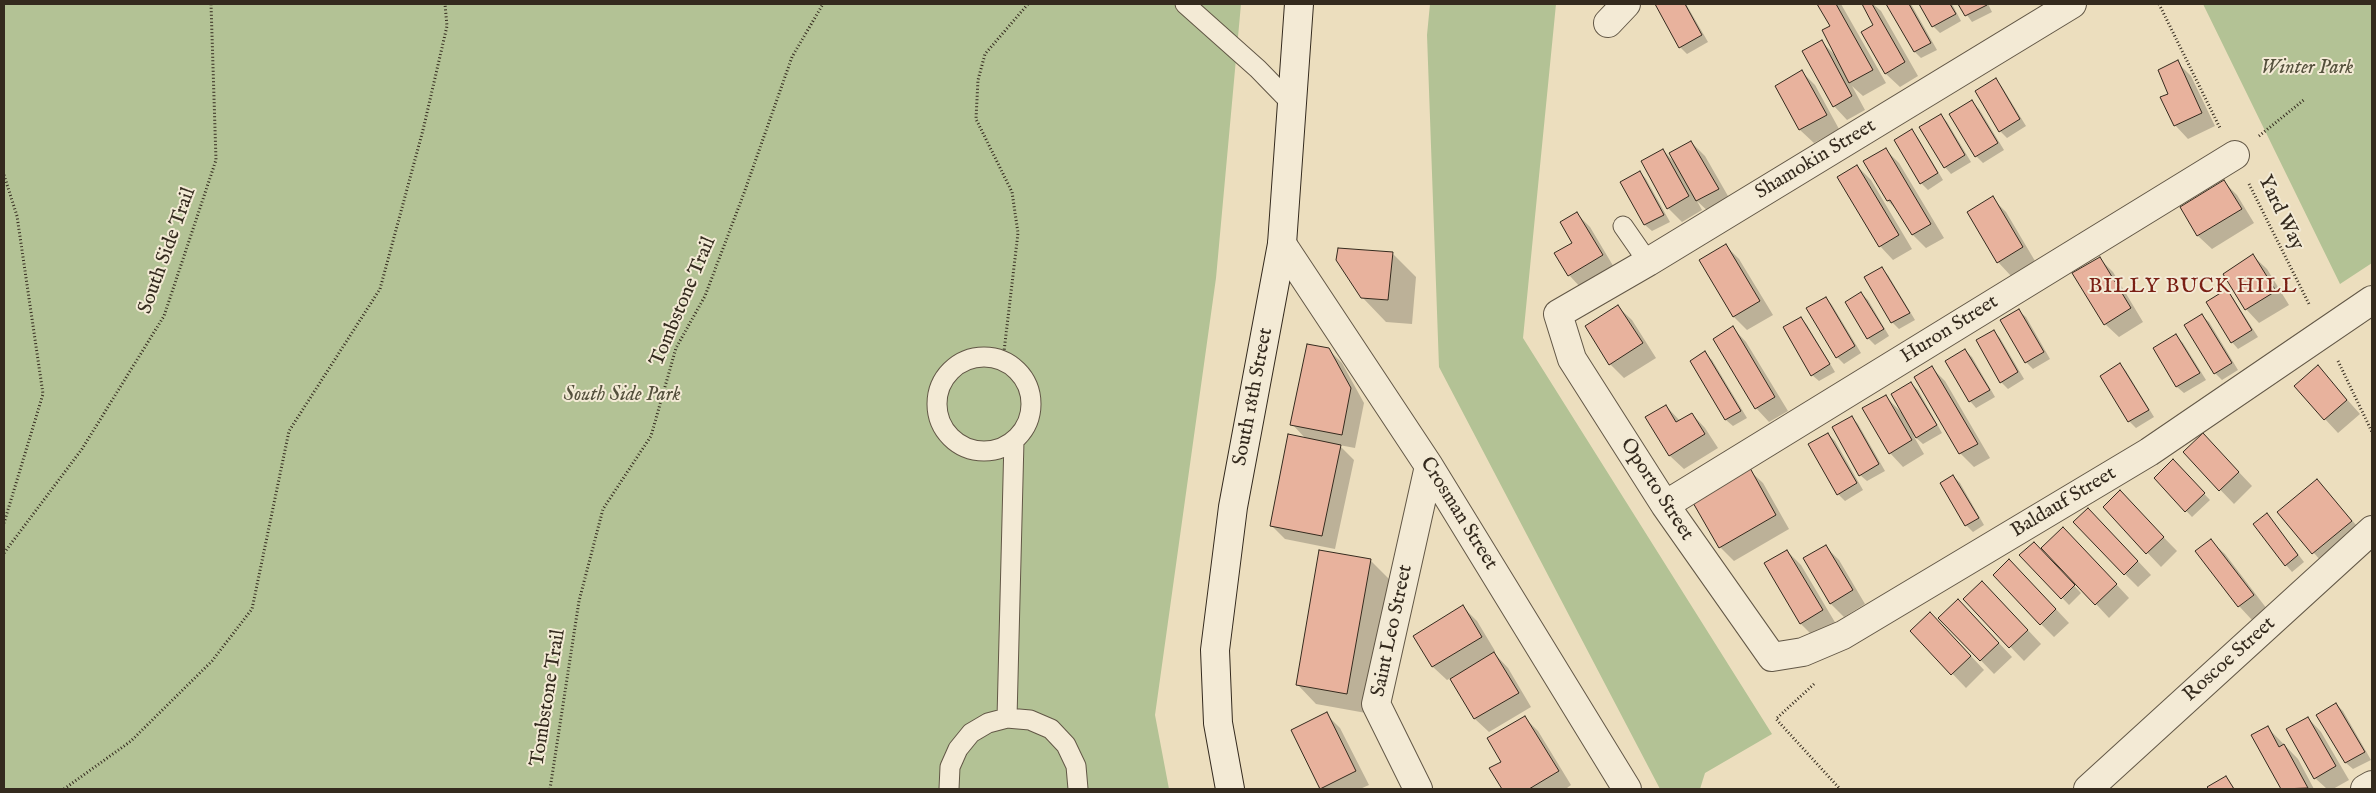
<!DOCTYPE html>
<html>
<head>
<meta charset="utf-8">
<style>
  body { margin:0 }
  #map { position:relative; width:2376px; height:793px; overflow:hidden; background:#ecdebe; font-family:"IM FELL English",serif }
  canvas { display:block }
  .frame { position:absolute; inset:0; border:5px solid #342a1e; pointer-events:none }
</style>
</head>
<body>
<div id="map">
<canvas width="2376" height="793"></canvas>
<div class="frame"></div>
</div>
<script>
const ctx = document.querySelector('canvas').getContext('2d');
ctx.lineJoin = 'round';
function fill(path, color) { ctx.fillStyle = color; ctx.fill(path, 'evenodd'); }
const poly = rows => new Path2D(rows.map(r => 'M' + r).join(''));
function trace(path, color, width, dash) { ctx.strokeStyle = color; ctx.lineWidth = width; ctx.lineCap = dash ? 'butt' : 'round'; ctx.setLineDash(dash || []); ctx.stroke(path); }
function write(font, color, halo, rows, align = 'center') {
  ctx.font = font + ' "IM FELL English",serif'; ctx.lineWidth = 4; ctx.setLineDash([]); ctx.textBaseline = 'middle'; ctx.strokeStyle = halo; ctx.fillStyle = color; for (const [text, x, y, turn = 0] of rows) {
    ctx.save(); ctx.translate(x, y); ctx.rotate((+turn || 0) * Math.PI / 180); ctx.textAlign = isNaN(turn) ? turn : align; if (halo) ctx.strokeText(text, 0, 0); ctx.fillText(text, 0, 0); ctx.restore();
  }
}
const green = poly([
  [4,4,1241,4,1216,278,1155,715,1169,789,4,789],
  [1430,4,1556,4,1523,338,1772,734,1705,773,1700,789,1660,789,1439,367,1427,35],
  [2203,4,2372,4,2372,263,2340,284]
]);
const shadow = poly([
  [1656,4,1686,4,1708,42,1687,54,1680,47],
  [1819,4,1841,4,1886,83,1863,96,1852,86,1865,110,1847,120,1834,106,1822,42,1835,55,1832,27],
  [1863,4,1873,4,1881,11,1918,76,1900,87,1886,74,1863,32,1875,25],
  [1888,4,1911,4,1937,50,1921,58,1915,52],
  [1921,4,1952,4,1961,21,1940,33,1933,26],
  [1959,4,1988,4,1992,12,1972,22],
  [2177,62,2191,76,2215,126,2188,139,2175,125,2170,94],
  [1802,72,1815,85,1839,129,1814,143,1800,130,1776,86],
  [1996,80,2002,87,2026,126,2007,138,2000,131],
  [1972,102,1979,109,2004,150,1983,163,1976,156,1951,115],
  [1940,115,1947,122,1971,162,1951,174,1945,167],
  [1911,131,1918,138,1943,180,1928,190,1921,183],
  [1691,142,1705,156,1732,203,1711,214,1697,201,1702,210,1682,222,1668,208,1663,150,1675,163],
  [1885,149,1899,163,1944,238,1926,248,1913,235,1899,212,1888,201],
  [1857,166,1871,180,1912,249,1893,260,1880,246],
  [1640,172,1646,179,1670,222,1652,231,1645,225,1622,182],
  [2224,182,2237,195,2254,223,2212,249,2198,236,2182,208],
  [1992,198,2006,212,2035,261,2011,276,1998,262],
  [1577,214,1590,227,1615,269,1582,289,1569,275],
  [1725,245,1739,259,1773,315,1747,330,1734,317],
  [1392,253,1416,277,1412,324,1386,322,1362,297],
  [2253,256,2267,269,2289,305,2259,323,2246,309],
  [2099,258,2113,272,2143,322,2119,337,2105,324],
  [1881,268,1888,275,1915,320,1899,329,1892,322,1866,278],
  [2227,291,2233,298,2258,337,2238,349,2232,342],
  [1861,293,1868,300,1889,336,1875,345,1868,338],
  [1826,298,1832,305,1861,353,1844,364,1837,357],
  [1618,307,1632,320,1656,358,1624,378,1610,364],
  [2019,311,2026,317,2050,359,2033,369,2026,362],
  [2202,316,2209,322,2238,370,2222,380,2215,373,2186,326],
  [1801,318,1807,325,1835,372,1819,381,1812,375],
  [1733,328,1746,342,1788,411,1769,422,1756,408],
  [1994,332,2000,338,2024,379,2008,389,2001,382],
  [2176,336,2183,343,2206,380,2184,393,2177,387,2154,349],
  [1328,349,1342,363,1364,403,1355,448,1339,445,1354,460,1335,549,1285,539,1271,525,1306,439,1292,424],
  [1965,350,1972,357,1995,397,1976,408,1970,401],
  [1705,353,1712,360,1747,418,1733,426,1726,420,1691,361],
  [2120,365,2126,371,2154,417,2136,428,2129,421],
  [2318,367,2360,414,2338,433,2325,419],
  [1932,368,1945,381,1990,458,1974,467,1960,453,1915,377],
  [1911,383,1918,390,1942,433,1923,444,1913,435,1924,454,1903,467,1890,453,1885,396,1902,413],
  [1666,406,1680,421,1692,414,1705,428,1718,448,1684,469,1670,456,1647,417],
  [1852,417,1858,424,1885,471,1867,481,1860,475],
  [1828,434,1835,441,1863,490,1845,501,1838,494],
  [2217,449,2252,486,2234,504,2184,452],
  [2173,461,2210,500,2192,517,2155,478],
  [1749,470,1763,483,1789,529,1734,561,1720,547],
  [1953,476,1960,483,1984,525,1973,532,1966,525],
  [2317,481,2365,535,2326,567,2279,512],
  [2133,506,2177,551,2161,567,2104,507],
  [2273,522,2304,562,2292,572,2286,565],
  [2102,523,2151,575,2138,587,2125,574],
  [2211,541,2225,554,2267,609,2252,620,2239,606],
  [2077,542,2129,598,2109,618,2096,604],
  [2034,543,2081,593,2069,605,2021,555],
  [1825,546,1839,560,1865,604,1844,617,1830,603],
  [1787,551,1801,565,1836,624,1814,637,1801,624,1765,564],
  [1370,560,1390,580,1366,713,1316,704,1297,684],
  [2023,574,2069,623,2054,637,2041,624],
  [1996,596,2041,644,2024,661,1965,599],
  [1463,607,1477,621,1495,651,1493,652,1508,668,1531,707,1489,732,1475,719,1451,678,1447,680,1433,667,1415,636],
  [1972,614,2012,657,1994,674,1940,618],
  [1944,627,1984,670,1966,688,1912,631],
  [2336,704,2343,711,2371,760,2353,769,2346,763,2317,715],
  [1326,714,1340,728,1369,785,1360,789,1321,788],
  [1524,717,1538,731,1571,785,1567,788,1569,789,1504,789,1491,769,1502,762],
  [2308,718,2321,732,2349,780,2333,789,2327,789,2315,778],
  [2268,728,2298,759,2314,789,2282,789,2253,736],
  [2226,777,2235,789,2210,789,2209,787]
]);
const building = poly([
  [1655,4,1685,4,1702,35,1679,48,1655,4],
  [1817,4,1836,4,1873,70,1849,83,1822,30,1830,26,1817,4],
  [1862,4,1872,4,1905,62,1885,74,1861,32,1873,25,1862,4],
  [1886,4,1909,4,1931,43,1914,52,1886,4],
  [1919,4,1950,4,1956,14,1932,27,1919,4],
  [1958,4,1986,4,1987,5,1965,16,1958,4],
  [1822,40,1852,96,1833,107,1802,51,1822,40],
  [2178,60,2202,113,2174,126,2160,97,2168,94,2158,70,2178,60],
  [1802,70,1827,115,1799,130,1775,86,1802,70],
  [1996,78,2020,119,1999,132,1975,91,1996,78],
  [1972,100,1998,143,1975,157,1949,114,1972,100],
  [1941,114,1965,155,1944,168,1919,127,1941,114],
  [1912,129,1938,173,1920,184,1894,140,1912,129],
  [1691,141,1719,189,1696,201,1669,153,1691,141],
  [1886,148,1931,224,1912,235,1890,200,1887,201,1863,161,1886,148],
  [1663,149,1689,196,1667,209,1641,161,1663,149],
  [1857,165,1899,235,1879,247,1837,177,1857,165],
  [1640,171,1664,215,1644,225,1620,182,1640,171],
  [2224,180,2242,209,2197,236,2180,207,2224,180],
  [1993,196,2023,247,1997,263,1967,212,1993,196],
  [1577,212,1603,255,1568,276,1554,253,1572,243,1560,222,1577,212],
  [1726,244,1760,301,1733,317,1699,260,1726,244],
  [1338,248,1393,252,1388,300,1361,298,1336,260,1338,248],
  [2253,254,2276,291,2245,310,2223,274,2253,254],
  [2100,257,2131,308,2104,325,2072,273,2100,257],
  [1882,267,1910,313,1891,323,1864,277,1882,267],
  [2227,289,2252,330,2231,343,2206,302,2227,289],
  [1861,292,1884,329,1867,339,1845,302,1861,292],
  [1826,297,1855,346,1836,358,1806,308,1826,297],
  [1618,305,1643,343,1609,365,1585,326,1618,305],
  [2019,309,2044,352,2025,363,2000,320,2019,309],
  [2202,314,2232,363,2214,374,2184,325,2202,314],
  [1801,317,1830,364,1811,376,1783,327,1801,317],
  [1733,326,1775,397,1755,409,1713,339,1733,326],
  [1994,330,2018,372,2000,383,1976,340,1994,330],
  [2176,334,2200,373,2176,387,2153,348,2176,334],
  [1307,344,1329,348,1351,388,1342,435,1290,425,1307,344],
  [1965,349,1990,390,1969,402,1945,361,1965,349],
  [1705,351,1741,411,1725,420,1690,361,1705,351],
  [2120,363,2149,410,2128,422,2100,376,2120,363],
  [2318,365,2347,400,2324,420,2294,386,2318,365],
  [1932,366,1978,444,1959,454,1914,377,1932,366],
  [1911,382,1937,425,1916,438,1891,394,1911,382],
  [1886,395,1912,440,1889,454,1862,408,1886,395],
  [1666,405,1676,422,1692,413,1705,434,1669,456,1645,417,1666,405],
  [1852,416,1879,464,1859,476,1832,427,1852,416],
  [1828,433,1857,483,1837,495,1808,444,1828,433],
  [2203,433,2239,472,2219,491,2183,452,2203,433],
  [1288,434,1341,445,1322,536,1270,526,1288,434],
  [2173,459,2205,493,2185,512,2154,478,2173,459],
  [1750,468,1776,515,1719,548,1692,501,1750,468],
  [1953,475,1979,518,1965,526,1940,483,1953,475],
  [2317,479,2352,521,2312,554,2277,512,2317,479],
  [2120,490,2164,537,2146,554,2103,507,2120,490],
  [2088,508,2138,561,2124,575,2073,522,2088,508],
  [2267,513,2298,555,2285,566,2253,524,2267,513],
  [2063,527,2117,584,2095,605,2041,548,2063,527],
  [2211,539,2254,595,2238,607,2195,551,2211,539],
  [2034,542,2075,585,2061,599,2019,555,2034,542],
  [1826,545,1853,590,1830,604,1803,558,1826,545],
  [1319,550,1371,559,1347,694,1296,685,1319,550],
  [1787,550,1823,610,1800,624,1764,563,1787,550],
  [2009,559,2056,609,2040,625,1993,575,2009,559],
  [1982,581,2028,630,2009,648,1963,599,1982,581],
  [1958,599,1999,643,1980,661,1938,618,1958,599],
  [1463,605,1482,637,1432,667,1413,636,1463,605],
  [1930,612,1971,656,1951,675,1910,631,1930,612],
  [1494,652,1519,693,1474,719,1450,679,1494,652],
  [2336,703,2365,752,2345,763,2316,715,2336,703],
  [1327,712,1356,771,1320,789,1291,730,1327,712],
  [1525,716,1559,771,1529,789,1502,789,1489,768,1501,762,1487,738,1525,716],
  [2308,717,2336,766,2314,779,2286,729,2308,717],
  [2268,726,2279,747,2284,744,2308,788,2281,789,2251,735,2268,726],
  [2226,776,2234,789,2209,789,2207,787,2226,776]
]);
const path = poly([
  [2159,4,2220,128],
  [2259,136,2305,99],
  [4,175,17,216,43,394,4,523],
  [2249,184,2309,304],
  [1003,360,1018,233,1012,192,976,119,978,80,985,54,1028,4],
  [2338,361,2372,432],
  [4,553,82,449,164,316,216,160,211,4],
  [1814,684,1776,719,1840,789],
  [64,789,131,741,212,661,252,609,289,431,380,289,423,130,447,26,445,4],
  [550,789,579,601,603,509,651,436,676,348,705,296,744,193,792,57,823,4]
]);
const lane = poly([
  [1185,4,1258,69,1292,104],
  [1623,226,1648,262],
  '937 404a47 47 0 1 1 94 0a47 47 0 1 1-94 0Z',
  [1007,718,1014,440],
  [949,789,950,767,958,749,971,733,988,723,1007,718,1030,720,1051,729,1066,745,1076,766,1078,789]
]);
const street = poly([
  [2072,4,1648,262,1558,314,1572,359,1665,505,1772,657,1803,652,1843,635,2149,452,2372,300],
  [1608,23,1626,4],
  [1282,244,1429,466,1627,789],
  [1665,505,2235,155],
  [1418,789,1376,704,1429,466],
  [2088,789,2372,530],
  [2365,789,2372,785]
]);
const secondary = poly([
  [1230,789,1218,723,1215,650,1233,507,1282,244,1299,4]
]);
const parkNames = [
  ["Winter Park",2307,69],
  ["South Side Park",622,396]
];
const streetNames = [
  ["Shamokin Street",1816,160,-31],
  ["Yard Way",2280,213,64],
  ["South Side Trail",168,251,-70],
  ["Tombstone Trail",684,302,-67],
  ["Huron Street",1950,330,-32],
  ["South 18th Street",1254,397,-79],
  ["Oporto Street",1656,490,57],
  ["Baldauf Street",2064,503,-31],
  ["Crosman Street",1458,514,58],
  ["Saint Leo Street",1393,631,-78],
  ["Roscoe Street",2230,660,-42],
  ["Tombstone Trail",549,698,-81]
];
const neighbourhoodNames = [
  ["BILLY BUCK HILL",2193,288]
];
fill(green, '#b3c295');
fill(shadow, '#0003');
fill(building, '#e8b29d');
trace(building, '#342a1e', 1);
trace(lane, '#625746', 21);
trace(street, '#625746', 30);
trace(secondary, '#342a1e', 30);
trace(path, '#342a1e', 3, [1, 2.5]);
trace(lane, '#f3ead5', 19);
trace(street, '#f3ead5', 28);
trace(secondary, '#f3ead5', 28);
write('italic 20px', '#54503c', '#f3ead5', parkNames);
write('20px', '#342a1e', '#f3ead5', streetNames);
ctx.letterSpacing = '1px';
write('21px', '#7a1f14', '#f3ead5', neighbourhoodNames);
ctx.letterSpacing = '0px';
</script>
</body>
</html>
